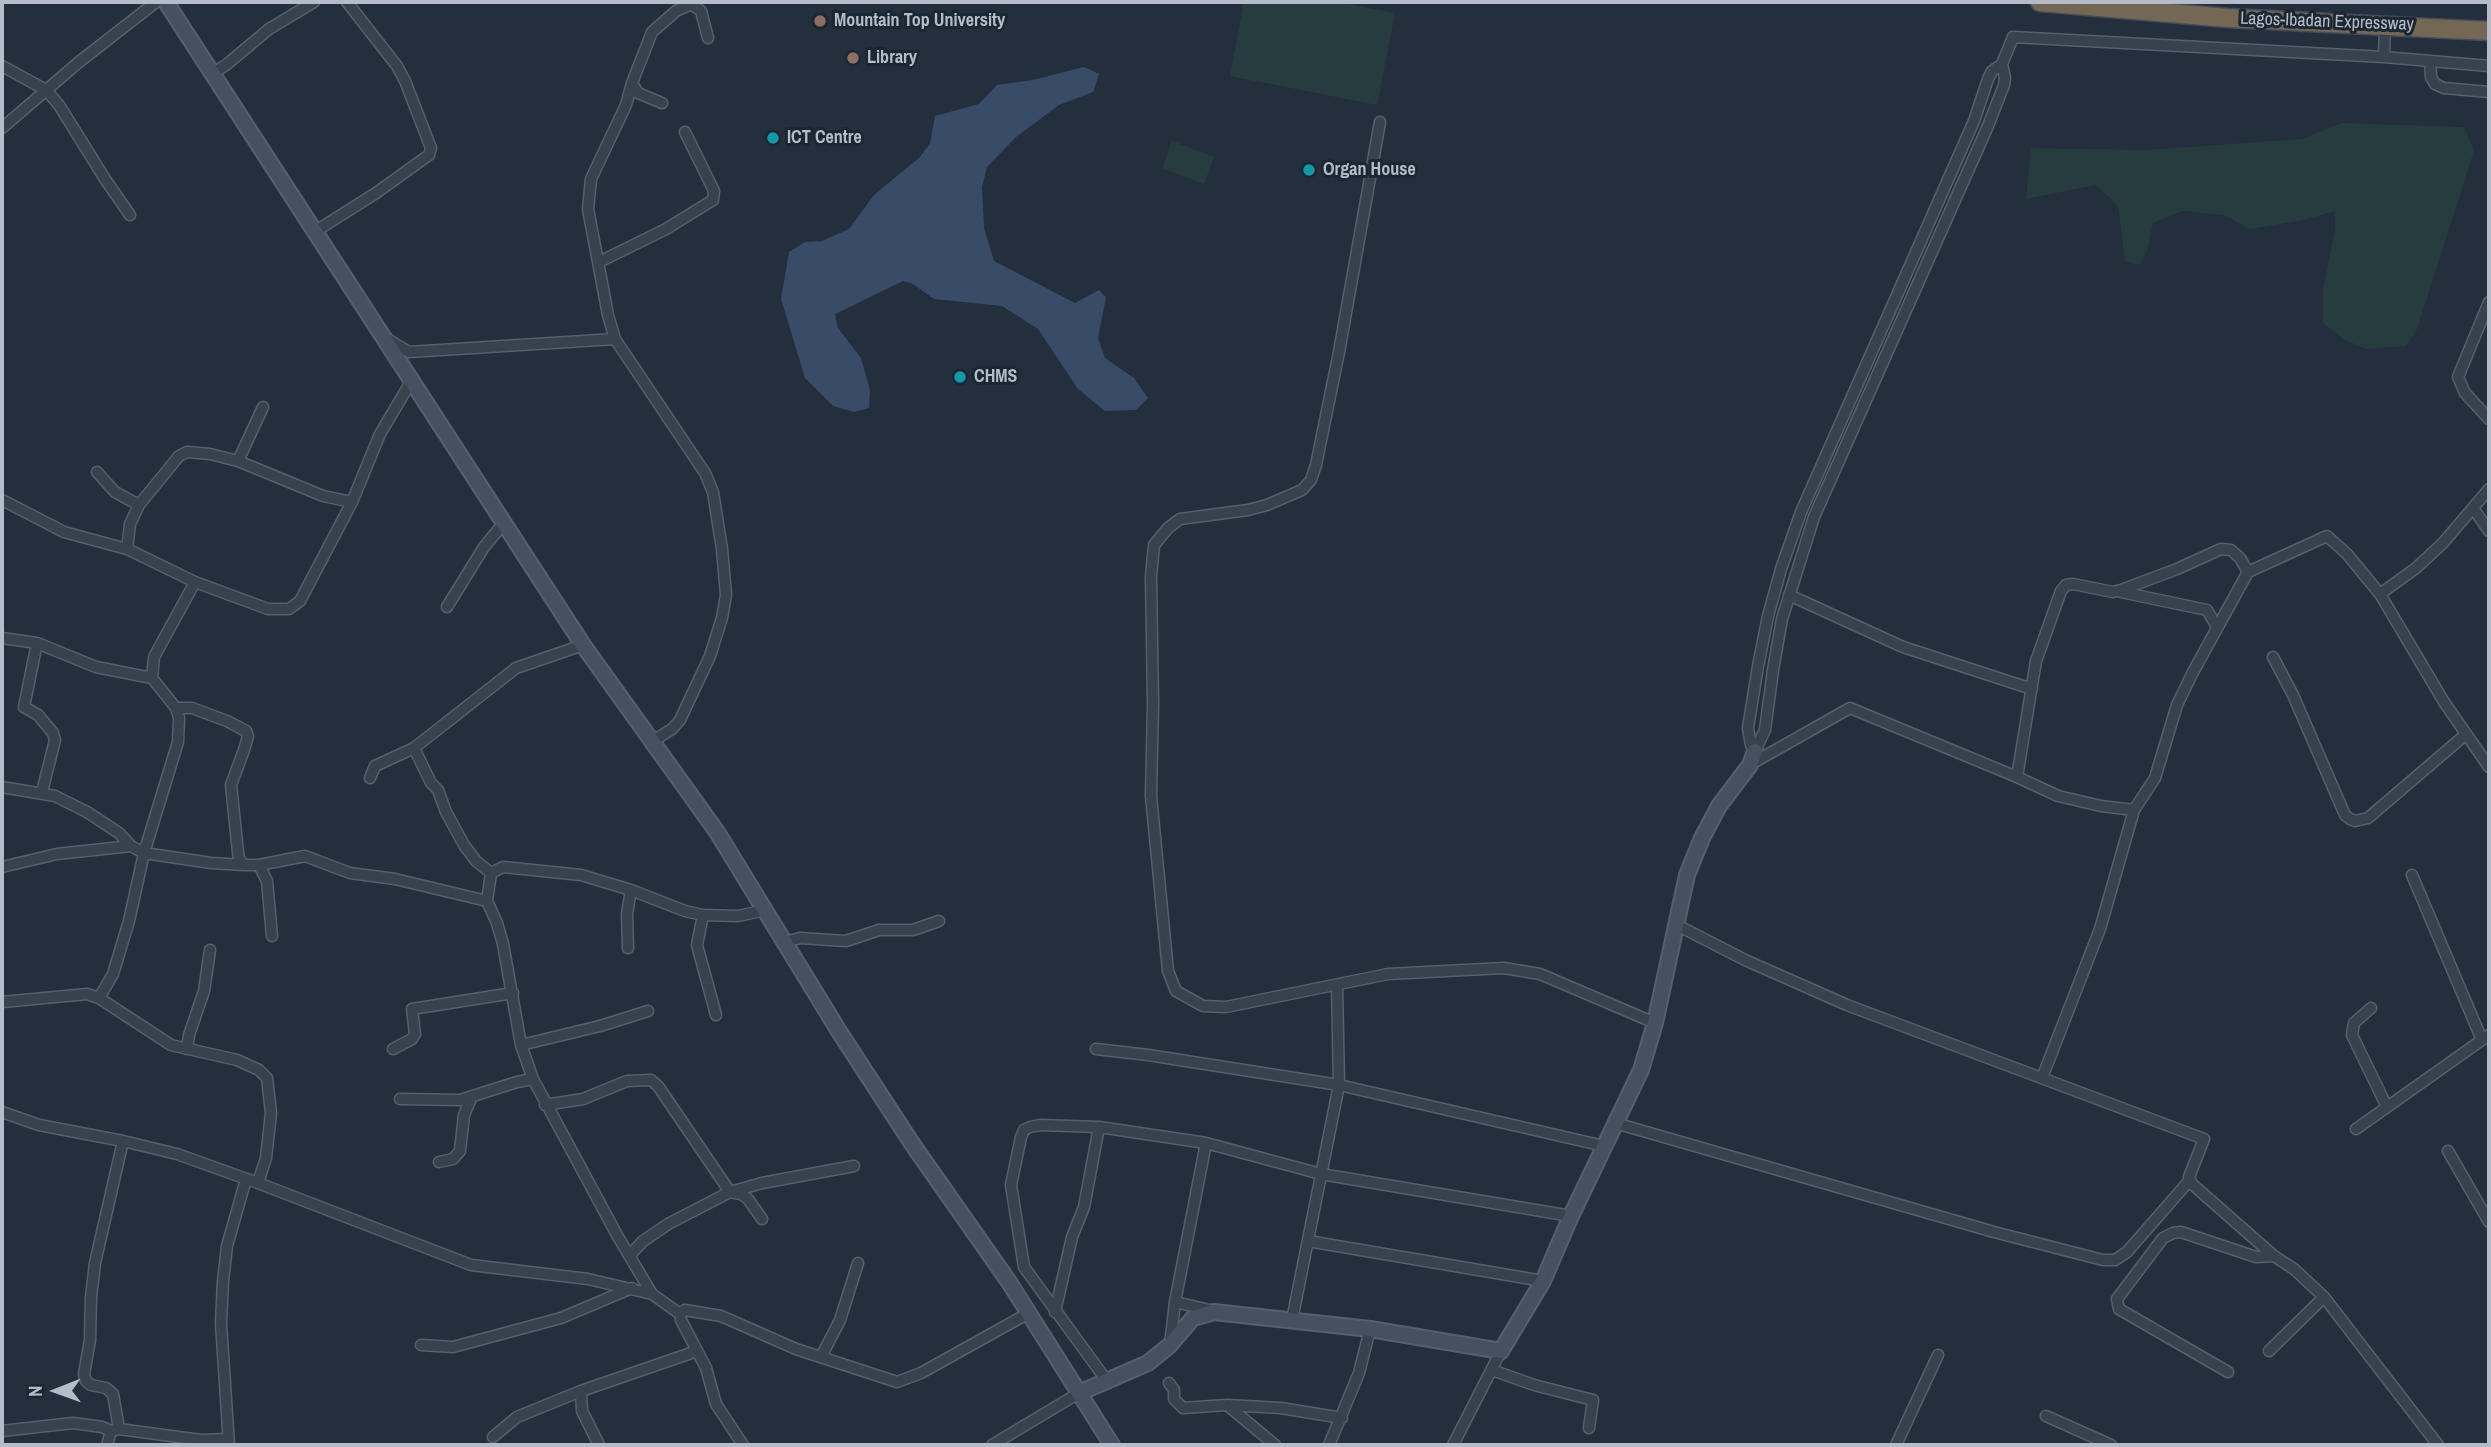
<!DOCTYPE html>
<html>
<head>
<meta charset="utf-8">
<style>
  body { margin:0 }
  #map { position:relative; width:2491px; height:1447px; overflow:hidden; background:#242f3e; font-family:"Archivo Narrow",sans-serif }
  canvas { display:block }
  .frame { position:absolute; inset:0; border:4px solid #b4bcc9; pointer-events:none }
  .north { position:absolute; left:21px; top:1356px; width:70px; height:70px; -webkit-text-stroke:5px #1d2633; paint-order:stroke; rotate:269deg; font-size:19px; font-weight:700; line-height:28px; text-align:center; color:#b4bcc9 }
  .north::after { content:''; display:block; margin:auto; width:24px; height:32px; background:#b4bcc9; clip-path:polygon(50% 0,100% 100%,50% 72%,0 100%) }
</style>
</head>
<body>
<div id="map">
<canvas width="2491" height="1447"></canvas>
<div class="frame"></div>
<div class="north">N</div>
</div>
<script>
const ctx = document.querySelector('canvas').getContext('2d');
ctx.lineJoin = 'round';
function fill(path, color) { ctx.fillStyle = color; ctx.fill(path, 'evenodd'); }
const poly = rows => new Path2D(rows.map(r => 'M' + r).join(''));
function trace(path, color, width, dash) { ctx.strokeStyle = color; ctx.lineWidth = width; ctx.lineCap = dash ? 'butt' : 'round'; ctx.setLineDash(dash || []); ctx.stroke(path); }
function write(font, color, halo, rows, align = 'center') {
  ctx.font = font + ' "Archivo Narrow",sans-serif'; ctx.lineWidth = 6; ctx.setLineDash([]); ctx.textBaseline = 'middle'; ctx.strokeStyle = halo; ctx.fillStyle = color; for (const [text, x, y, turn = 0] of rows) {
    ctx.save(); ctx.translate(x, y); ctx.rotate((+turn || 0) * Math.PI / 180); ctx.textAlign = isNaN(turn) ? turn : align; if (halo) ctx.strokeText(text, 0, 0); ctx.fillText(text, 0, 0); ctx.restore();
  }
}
const green = poly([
  [1244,2,1339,2,1395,13,1377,105,1230,76],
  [2341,123,2464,127,2474,151,2417,329,2406,346,2366,349,2343,339,2323,323,2323,290,2335,230,2335,211,2303,220,2250,229,2224,215,2182,211,2153,223,2147,250,2140,265,2125,261,2118,206,2096,185,2026,199,2031,148,2146,150,2302,139],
  [1172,141,1214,157,1204,184,1162,168]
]);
const water = poly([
  [1084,67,1099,74,1093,92,1059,105,1016,137,987,167,982,187,984,228,994,261,1075,303,1099,290,1106,297,1098,338,1105,358,1134,378,1148,398,1136,410,1105,411,1078,389,1038,329,1002,306,934,299,913,284,903,281,835,314,838,328,861,358,870,390,869,408,854,412,833,406,805,378,781,299,789,252,805,242,822,241,849,229,874,195,920,157,930,143,935,116,979,104,997,85,1033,80]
]);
const street = poly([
  [2384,57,2489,66],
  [2430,62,2431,77,2435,84,2444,88,2489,92],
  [2,66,46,90,59,105,105,179,130,215],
  [211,74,226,65,269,29,314,2],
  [632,83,652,32,676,11,691,4,701,11,708,38],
  [1380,122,1339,352,1316,465,1311,480,1302,490,1267,505,1248,510,1180,519,1168,528,1154,545,1151,576,1153,704,1151,796,1168,971,1176,991,1203,1006,1226,1007,1388,974,1504,968,1540,974,1655,1023],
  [2,128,79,62,156,2],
  [316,231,376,193,429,155,431,148,405,81,397,66,347,2],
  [599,262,666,229,713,200,714,191,685,132],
  [2489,302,2458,377,2465,393,2489,419],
  [389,340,409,352,615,339],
  [238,461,263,407],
  [97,472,115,492,139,505],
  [2,500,64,532,127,549,195,582,268,609,289,609,300,601,352,502,380,434,412,380],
  [2473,508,2489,531],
  [127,549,130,524,139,505,179,456,187,452,210,454,238,461,323,496,352,502],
  [2121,592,2207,610,2217,627],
  [2380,594,2416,568,2443,543,2489,489],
  [1789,595,1903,647,2032,689],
  [447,607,484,547,503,524],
  [2,638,37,643,96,667,152,678,176,708,179,718,178,742,144,853,129,921,113,974,99,998],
  [37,643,24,707,38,715,53,733,55,740,42,792],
  [2273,657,2293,695,2345,815,2350,819,2355,821,2368,818,2465,735],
  [152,678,154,657,195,582],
  [176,708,192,708,227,721,246,731,248,736,244,750,231,785,238,852,239,859,244,865],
  [653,741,672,729,680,720,710,656,722,618,726,595,722,549,713,492,705,473,615,339,608,315,588,209,591,179,626,105,632,83,638,93,662,103],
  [414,748,431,783,438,790,446,812,464,845,476,861,491,873],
  [1755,751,1765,730,1773,670,1782,619,1814,517,1988,126,2004,85,2005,78,2002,64,2013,37,2384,57,2385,25],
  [1755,751,1751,745,1748,728,1758,666,1768,616,1781,569,1801,512,1974,121,1988,79,1992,71,2002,64],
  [1751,764,1850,708,2017,777,2058,796,2101,806,2134,810,2155,778,2177,705,2193,672,2248,572,2327,536,2347,554,2380,594,2444,702,2489,767],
  [2017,777,2036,661,2061,591,2066,585,2073,584,2113,592,2121,590,2177,569,2221,549,2231,550,2240,558,2248,572],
  [370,778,375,766,414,748,516,668,583,645],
  [2,787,55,796,87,812,119,833,131,846,144,853,211,863,244,865,259,865,305,856,350,873,395,879,487,901],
  [259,865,267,881,272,936],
  [2,867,57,854,131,846],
  [491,873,487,901,497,923,503,944,521,1045,533,1079,617,1235,652,1294],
  [491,873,503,867,581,875,631,890,685,911,703,915,738,916,766,910],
  [2412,875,2482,1040],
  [703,915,697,945,716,1015],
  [1675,924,1745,960,1847,1005,2204,1139,2189,1177,2192,1184,2274,1256,2294,1269,2324,1297,2438,1445],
  [785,942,800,938,846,941,879,930,913,930,939,921],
  [628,948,627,914,631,890],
  [2,1002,87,994,99,998,171,1045,237,1060,259,1070,267,1078,271,1113,266,1158,258,1183],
  [2371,1008,2354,1023,2352,1035,2387,1107],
  [521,1045,600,1026,648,1011],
  [187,1049,189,1035,204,991,210,950],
  [393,1049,412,1039,415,1034,412,1009,513,993],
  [1096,1049,1148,1055,1339,1085,1604,1146],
  [2042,1078,2100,929,2134,810],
  [400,1099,460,1100,517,1082,533,1079],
  [545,1105,583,1099,627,1081,651,1080,658,1086,730,1192,741,1194,748,1199,762,1219],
  [2,1112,39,1125,123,1141,177,1154,258,1183,471,1265,588,1279,652,1294,680,1314,681,1320,706,1368,716,1404,743,1445],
  [1615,1123,1994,1232,2103,1260,2115,1260,2127,1252,2189,1181],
  [2356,1129,2489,1035],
  [2448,1151,2489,1222],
  [439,1162,453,1159,460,1151,464,1115,472,1096],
  [1308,1241,1543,1281],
  [630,1255,643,1241,668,1224,730,1192,762,1183,854,1166],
  [1175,1302,1214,1311],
  [1055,1312,1072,1237,1084,1207,1099,1127],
  [680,1314,685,1310,721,1316,796,1349,897,1382,921,1373,1027,1314],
  [1292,1320,1339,1085,1337,985],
  [421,1345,453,1347,561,1318,632,1288],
  [1170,1345,1175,1302,1206,1143],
  [2269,1351,2324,1297],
  [821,1357,840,1320,858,1263],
  [1492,1370,1534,1385,1593,1400,1589,1428],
  [2228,1372,2119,1309,2117,1299,2163,1238,2173,1233,2181,1232,2256,1257,2274,1256],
  [1107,1381,1024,1267,1011,1185,1021,1137,1024,1130,1030,1127,1040,1125,1099,1127,1206,1143,1321,1174,1571,1216],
  [1169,1383,1174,1390,1174,1399,1183,1408,1227,1405,1281,1408,1342,1418],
  [581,1391,582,1411,599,1445],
  [1227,1405,1275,1445],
  [2046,1416,2111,1445],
  [119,1429,113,1394,106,1388,91,1385,86,1381,84,1374,90,1340,91,1297,95,1263,123,1141],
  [2,1431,73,1423,102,1427,111,1431,119,1429,201,1440,228,1439],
  [493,1437,517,1417,581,1391,697,1351],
  [107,1445,111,1431],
  [229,1445,221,1323,223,1281,227,1246,246,1179],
  [992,1445,1079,1393],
  [1329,1445,1359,1373,1370,1329],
  [1453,1445,1501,1351],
  [1896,1445,1938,1355]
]);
const secondary = poly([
  [166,2,583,645,717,832,840,1033,913,1145,1009,1282,1112,1445],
  [1079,1393,1148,1363,1170,1345,1193,1318,1214,1312,1370,1329,1501,1351,1543,1281,1571,1216,1641,1070,1655,1023,1687,875,1702,838,1719,806,1750,765,1755,751]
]);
const highway = poly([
  [2040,2,2228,18,2489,31]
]);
const markers = [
  [820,21,7,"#8d6e63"],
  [853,58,7,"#8d6e63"],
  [773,138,7,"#0f9aa8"],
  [1309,170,7,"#0f9aa8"],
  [960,377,7,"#0f9aa8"]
];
const poiNames = [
  ["Mountain Top University",834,21],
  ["Library",867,58],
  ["ICT Centre",787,138],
  ["Organ House",1323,170],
  ["CHMS",974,377]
];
const streetNames = [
  ["Lagos-Ibadan Expressway",2327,22,2]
];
fill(green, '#263c3f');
fill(water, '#394c67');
trace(street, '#565f6c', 13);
trace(secondary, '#565f6c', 18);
trace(highway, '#434c59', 21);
trace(street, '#38414e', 10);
trace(secondary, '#465061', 14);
trace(highway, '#746855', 18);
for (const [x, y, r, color] of markers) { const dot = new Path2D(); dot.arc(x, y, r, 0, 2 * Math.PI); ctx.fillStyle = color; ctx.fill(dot); trace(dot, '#1d2633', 2.5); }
write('bold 18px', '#b4bcc9', '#1d2633', poiNames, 'left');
write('18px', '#b4bcc9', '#1d2633', streetNames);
</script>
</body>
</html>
